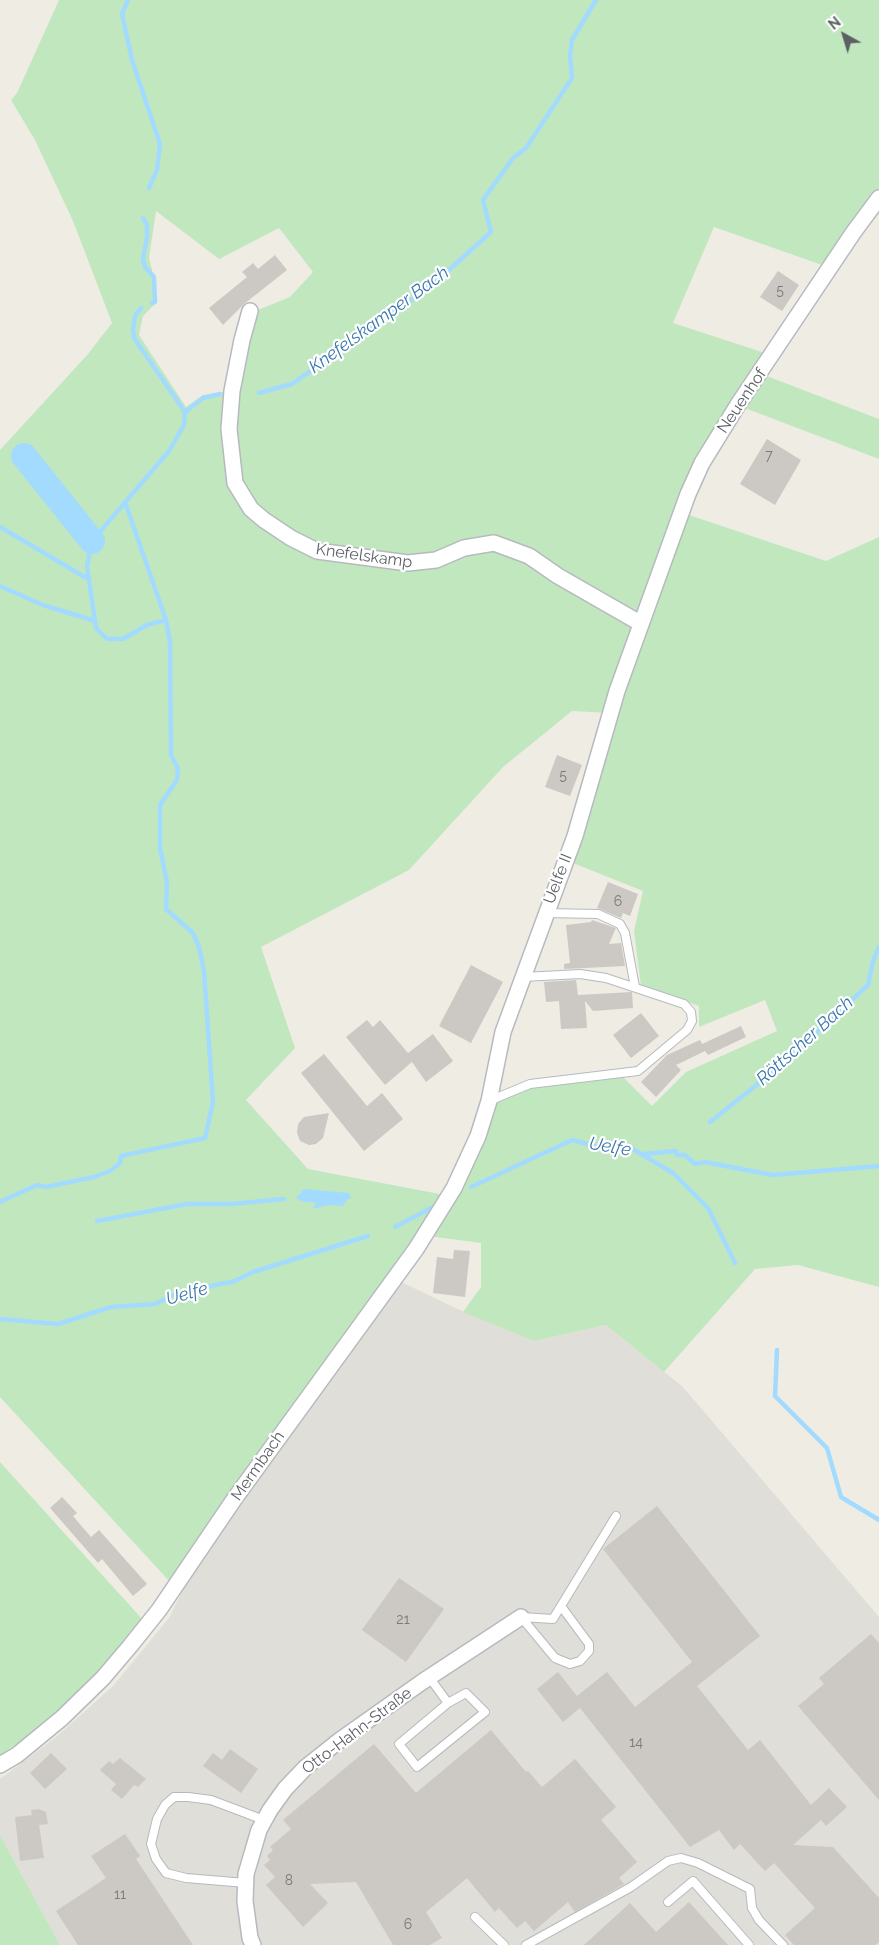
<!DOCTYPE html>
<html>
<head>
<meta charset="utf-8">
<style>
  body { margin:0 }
  #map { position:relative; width:879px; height:1945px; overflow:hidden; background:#efece4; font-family:Raleway,sans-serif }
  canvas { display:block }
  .north { position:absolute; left:819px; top:10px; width:50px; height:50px; -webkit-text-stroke:4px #fff; paint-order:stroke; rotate:321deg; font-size:14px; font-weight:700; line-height:20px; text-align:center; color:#5c6065 }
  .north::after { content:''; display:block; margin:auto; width:18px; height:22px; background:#5c6065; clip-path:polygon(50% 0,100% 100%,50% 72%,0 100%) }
</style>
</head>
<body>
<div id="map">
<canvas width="879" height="1945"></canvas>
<div class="north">N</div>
</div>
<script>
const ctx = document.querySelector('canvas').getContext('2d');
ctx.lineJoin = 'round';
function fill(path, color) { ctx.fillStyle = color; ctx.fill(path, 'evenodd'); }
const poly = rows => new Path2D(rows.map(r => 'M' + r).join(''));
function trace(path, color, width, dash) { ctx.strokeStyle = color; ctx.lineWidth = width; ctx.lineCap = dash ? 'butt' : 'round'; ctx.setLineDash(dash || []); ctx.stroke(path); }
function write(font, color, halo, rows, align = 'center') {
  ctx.font = font + ' Raleway,sans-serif'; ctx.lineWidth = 4.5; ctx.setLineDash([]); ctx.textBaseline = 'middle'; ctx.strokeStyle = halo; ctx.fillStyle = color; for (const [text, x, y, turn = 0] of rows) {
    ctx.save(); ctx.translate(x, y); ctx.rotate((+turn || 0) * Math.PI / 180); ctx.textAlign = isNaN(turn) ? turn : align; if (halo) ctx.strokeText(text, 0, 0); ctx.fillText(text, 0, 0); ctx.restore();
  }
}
const industrial = poly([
  [397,1280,464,1312,534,1341,606,1325,683,1387,879,1617,879,1945,60,1945,0,1835,0,1779,56,1737,113,1686,169,1618,199,1558]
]);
const green = poly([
  [59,0,879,0,879,192,825,266,714,227,673,323,768,354,735,402,699,463,668,532,639,618,560,575,530,554,494,540,478,542,424,561,409,561,318,550,293,537,266,519,252,507,235,476,231,429,232,409,245,340,253,312,290,297,313,272,279,228,219,259,156,211,149,258,156,286,156,303,143,316,139,335,186,407,203,395,230,391,228,428,231,477,238,494,250,511,289,540,318,553,424,565,438,562,478,546,494,545,503,547,528,558,557,578,637,625,615,691,610,713,572,711,503,767,409,870,261,947,295,1048,246,1100,308,1169,445,1195,386,1285,171,1583,0,1397,0,450,88,354,112,323,73,221,35,140,11,100,17,93],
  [764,375,879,419,879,459,742,407],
  [683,513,826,561,879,537,879,1287,798,1265,755,1269,664,1372,606,1325,534,1341,463,1312,481,1287,481,1243,428,1236,492,1103,531,1086,621,1075,652,1106,686,1072,777,1031,765,1000,699,1027,699,1006,641,986,634,931,643,891,568,861],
  [0,1462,143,1620,94,1679,40,1728,0,1755],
  [0,1835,60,1945,0,1945]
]);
const water = poly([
  [304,1189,349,1193,351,1197,345,1202,344,1206,329,1205,312,1209,316,1204,313,1202,303,1202,296,1198]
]);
const stream = poly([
  [128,0,122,14,132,60,160,144,157,170,149,188],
  [143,218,147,225,147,237,143,259,145,267,154,277,155,302,152,303],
  [141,308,135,316,133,330,134,338,185,412],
  [259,393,292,384,430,287,491,232,483,200,513,158,526,148,572,78,570,56,572,40,596,0],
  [185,412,203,398,220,394],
  [125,502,166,620],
  [0,527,88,579],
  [0,586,43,605,95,621],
  [710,1122,779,1067,868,985,873,961,879,947],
  [644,1154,676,1151,677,1155,685,1155,695,1164,704,1162,773,1175,879,1166],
  [471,1187,572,1140,595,1146,631,1148,673,1173,708,1208,735,1263],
  [0,1202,37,1185,46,1187,94,1177,110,1171,120,1163,121,1156,205,1138,213,1102,204,971,199,947,193,933,166,909,167,882,160,848,160,805,177,780,178,769,171,755,170,642,166,620,147,625,123,639,107,639,96,628,87,566,92,541,169,451,184,425,185,412],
  [97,1221,187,1204,231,1204,284,1199],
  [395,1227,433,1207],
  [0,1319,58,1324,111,1307,155,1304,177,1293,235,1281,253,1272,368,1236],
  [777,1350,775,1396,827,1448,841,1497,879,1520]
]);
const river = poly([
  [24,456,92,541]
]);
const building = poly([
  [275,255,287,270,244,304,223,325,209,308,247,277,242,272,253,263,258,269],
  [778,271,799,285,782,311,760,297],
  [767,439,801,460,775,505,740,484],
  [557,755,582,765,570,796,545,787],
  [608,882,638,894,630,916,623,913,621,918,597,908],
  [592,920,616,928,609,944,621,943,625,966,564,969,564,964,570,963,566,925,591,922],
  [471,965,503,982,471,1043,439,1026],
  [576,980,578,995,632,992,633,1008,593,1011,585,1001,587,1028,561,1029,559,1001,546,1002,544,982],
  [641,1013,659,1036,631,1058,613,1035],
  [367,1020,373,1027,380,1020,408,1053,433,1034,453,1061,426,1082,412,1062,385,1085,346,1037],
  [741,1026,746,1037,708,1055,705,1051,676,1065,681,1070,656,1097,641,1082,667,1055,700,1040,702,1044],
  [324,1054,367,1106,382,1093,403,1119,364,1151,301,1073],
  [329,1113,323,1138,316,1144,309,1145,300,1141,297,1133,298,1124,304,1117],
  [454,1250,470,1251,465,1297,433,1293,437,1257,453,1259],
  [62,1497,77,1513,73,1516,91,1537,99,1530,147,1584,133,1596,102,1559,98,1563,50,1508],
  [657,1506,760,1636,697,1686,748,1750,760,1740,811,1805,829,1788,847,1807,826,1826,821,1820,793,1845,833,1847,879,1898,879,1942,875,1945,794,1945,785,1935,815,1908,774,1863,765,1871,740,1844,734,1850,719,1830,690,1847,580,1708,563,1722,537,1689,558,1672,577,1696,607,1672,635,1707,692,1662,603,1549],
  [399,1578,444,1609,406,1662,362,1630],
  [871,1634,879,1643,879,1800,798,1706,824,1684,819,1678],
  [491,1730,526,1772,528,1771,542,1787,575,1759,616,1807,601,1820,637,1862,619,1878,624,1884,575,1912,568,1902,534,1931,525,1921,517,1928,499,1908,495,1912,467,1878,426,1912,442,1938,430,1945,393,1945,356,1882,310,1884,328,1903,303,1927,266,1885,275,1877,264,1865,270,1860,267,1856,273,1850,270,1847,291,1829,283,1820,374,1744,416,1793],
  [230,1749,258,1769,241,1793,203,1766,213,1753,222,1760],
  [51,1753,67,1769,45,1789,30,1773],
  [120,1758,146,1779,138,1787,134,1785,122,1799,111,1790,116,1784,100,1770,109,1761,113,1764],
  [39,1809,46,1812,48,1824,39,1825,44,1858,20,1861,15,1817,32,1815,31,1810],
  [125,1834,140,1856,136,1859,193,1945,78,1945,56,1911,106,1878,91,1856],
  [689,1902,728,1945,584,1945,630,1903,656,1932]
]);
const service = poly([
  [545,913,598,914,620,924,625,933,635,987],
  [489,1101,530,1084,638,1071,687,1030,692,1021,691,1012,684,1004,606,978,580,974,523,977],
  [521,1617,553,1619,616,1516],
  [521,1617,555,1658,570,1664,580,1661,589,1651,589,1644,561,1606],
  [429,1677,448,1703,466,1693,485,1712,417,1767,399,1744,448,1703],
  [246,1883,186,1878,166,1873,156,1859,151,1844,157,1819,165,1805,174,1797,188,1797,211,1800,264,1820],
  [668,1902,693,1881,749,1945],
  [475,1917,504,1945],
  [526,1945,631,1887,668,1861,681,1858,698,1863,750,1889,752,1908,759,1920,783,1945]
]);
const minor = poly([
  [250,311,242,340,232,391,229,429,235,483,251,509,264,520,291,538,317,551,408,563,436,560,464,548,494,543,529,556,558,576,640,623],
  [0,1765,17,1755,62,1718,103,1678,131,1645,159,1610,235,1498,416,1249,454,1188,478,1136,489,1101,503,1032,575,836,617,691,688,494,702,463,739,403,853,233,879,198],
  [253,1945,250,1938,245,1901,246,1874,259,1830,270,1810,285,1789,306,1767,340,1740,422,1682,521,1617]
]);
const numberNames = [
  ["5",780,291],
  ["7",769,456],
  ["5",563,776],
  ["6",618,902],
  ["21",403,1620],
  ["14",636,1743],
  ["8",289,1881],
  ["11",120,1895],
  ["6",408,1925]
];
const streetNames = [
  ["Neuenhof",742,401,-56],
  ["Knefelskamp",364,556,8],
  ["Uelfe II",558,879,-69],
  ["Mermbach",258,1466,-55],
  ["Otto-Hahn-Straße",357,1731,-37]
];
const waterNames = [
  ["Knefelskamper Bach",379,320,-36],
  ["Röttscher Bach",805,1041,-42],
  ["Uelfe",610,1147,10],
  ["Uelfe",187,1294,-16]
];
fill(industrial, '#e0ded8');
fill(green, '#c1e7bf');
fill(water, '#a3dbff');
trace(stream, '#a3dbff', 4.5);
trace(river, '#a3dbff', 26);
fill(building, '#ccc8c3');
trace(service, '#b6babe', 10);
trace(minor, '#b6babe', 18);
trace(service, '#fff', 8);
trace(minor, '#fff', 15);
write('14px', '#787a7c', null, numberNames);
write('16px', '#5c6065', '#fff', streetNames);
write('italic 18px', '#3b77ac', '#fff', waterNames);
</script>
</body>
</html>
